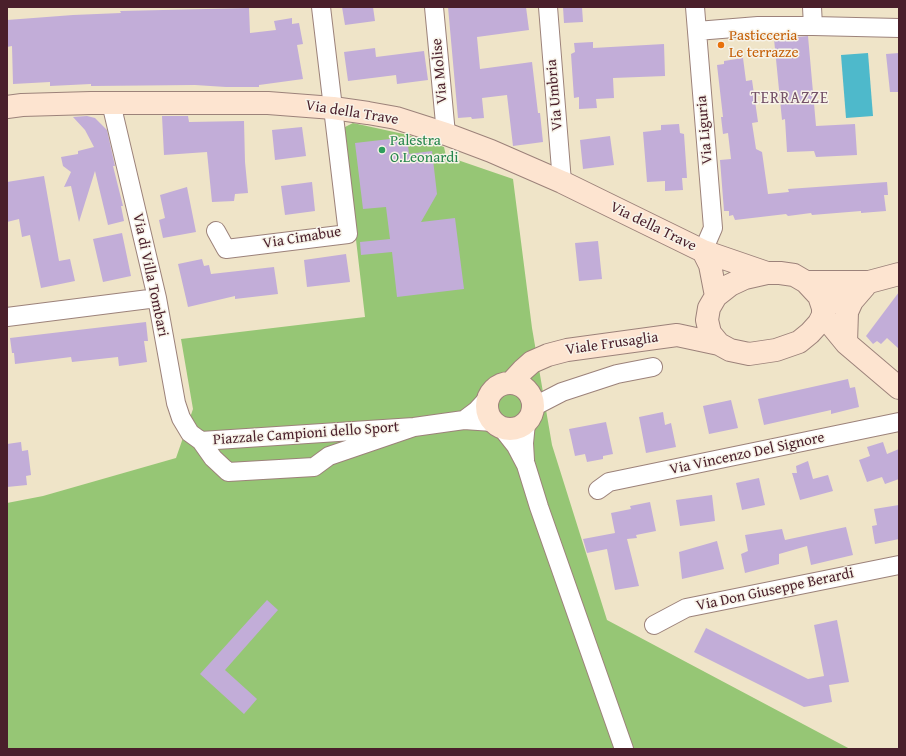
<!DOCTYPE html>
<html>
<head>
<meta charset="utf-8">
<style>
  body { margin:0 }
  #map { position:relative; width:906px; height:756px; overflow:hidden; background:#efe4c8; font-family:"Gentium Book Plus",serif }
  canvas { display:block }
  .frame { position:absolute; inset:0; border:8px solid #4a1f2b; pointer-events:none }
</style>
</head>
<body>
<div id="map">
<canvas width="906" height="756"></canvas>
<div class="frame"></div>
</div>
<script>
const ctx = document.querySelector('canvas').getContext('2d');
ctx.lineJoin = 'round';
function fill(path, color) { ctx.fillStyle = color; ctx.fill(path, 'evenodd'); }
const poly = rows => new Path2D(rows.map(r => 'M' + r).join(''));
function trace(path, color, width, dash) { ctx.strokeStyle = color; ctx.lineWidth = width; ctx.lineCap = dash ? 'butt' : 'round'; ctx.setLineDash(dash || []); ctx.stroke(path); }
function write(font, color, halo, rows, align = 'center') {
  ctx.font = font + ' "Gentium Book Plus",serif'; ctx.lineWidth = 3; ctx.setLineDash([]); ctx.textBaseline = 'middle'; ctx.strokeStyle = halo; ctx.fillStyle = color; for (const [text, x, y, turn = 0] of rows) {
    ctx.save(); ctx.translate(x, y); ctx.rotate((+turn || 0) * Math.PI / 180); ctx.textAlign = isNaN(turn) ? turn : align; if (halo) ctx.strokeText(text, 0, 0); ctx.fillText(text, 0, 0); ctx.restore();
  }
}
const green = poly([
  [353,123,408,135,444,147,446,156,513,179,532,328,552,445,607,620,850,749,7,749,7,503,43,496,176,458,193,409,181,339,365,317,343,128]
]);
const water = poly([
  [868,53,873,116,846,118,841,55]
]);
const building = poly([
  [342,7,373,7,375,21,345,25],
  [448,7,526,7,529,30,477,37,480,69,532,62,538,113,540,113,543,142,513,146,507,95,482,98,484,118,472,119,471,117,458,118],
  [563,7,582,7,583,22,564,23],
  [249,8,250,33,276,30,274,21,292,18,292,24,299,23,303,44,297,45,303,79,259,85,259,87,226,87,195,85,91,86,91,84,50,86,50,82,13,84,12,46,7,47,7,20,73,15,121,13,120,11],
  [808,36,816,126,855,124,857,155,816,157,814,151,787,152,785,119,782,120,774,39],
  [593,42,593,48,664,44,665,76,613,78,614,98,596,99,597,108,579,109,579,97,574,98,571,54,575,52,574,43],
  [375,48,376,57,424,51,428,80,397,84,396,75,348,81,344,52],
  [899,53,899,92,890,92,886,54],
  [743,58,746,81,752,80,758,122,752,123,756,149,762,152,768,194,789,192,788,189,887,182,888,195,884,195,886,211,861,213,861,211,812,215,811,213,788,216,786,214,735,220,733,215,729,216,729,211,724,211,720,160,731,159,728,133,723,134,721,117,723,117,717,65,724,64,724,61],
  [87,116,95,118,107,130,115,166,113,166,123,206,121,206,124,221,108,225,95,171,79,222,71,186,64,187,71,172,63,166,61,157,78,154,78,151,94,147,85,130,73,117],
  [162,116,188,116,189,122,244,121,245,162,248,193,235,194,234,201,212,202,207,152,164,155],
  [679,124,680,133,684,134,687,178,682,178,683,190,665,191,665,181,647,182,643,132,661,130,661,125],
  [302,127,306,156,275,160,272,130],
  [610,136,614,165,583,169,580,140],
  [407,137,409,154,432,151,437,194,421,222,455,218,464,289,397,297,392,252,361,255,360,242,390,239,386,207,363,209,355,143],
  [44,176,59,261,70,259,75,281,41,288,30,235,22,237,19,219,7,222,7,182],
  [312,182,315,211,285,215,281,186],
  [187,187,196,232,163,238,159,220,165,218,160,195],
  [122,233,131,276,103,282,93,239],
  [598,241,602,279,579,281,575,243],
  [346,254,350,282,307,287,304,260],
  [202,259,204,266,209,265,211,274,274,267,278,294,235,299,235,296,188,307,178,264],
  [899,292,899,349,887,338,881,344,877,341,873,344,866,336],
  [146,322,148,341,144,341,147,362,119,366,118,357,72,362,71,357,15,364,14,353,12,353,10,338],
  [848,379,850,388,855,387,859,407,831,414,831,410,764,425,758,399],
  [731,400,738,428,709,434,703,406],
  [663,412,665,425,671,423,676,447,646,453,639,417],
  [606,422,613,454,603,456,603,459,587,462,585,454,575,456,569,429],
  [21,442,22,451,28,450,31,475,26,476,27,485,7,487,7,444],
  [883,442,887,454,899,449,899,479,885,484,882,477,867,482,859,460,870,456,867,447],
  [808,461,813,479,828,475,833,491,800,500,792,473,797,473,796,466],
  [759,478,765,505,742,510,736,483],
  [712,495,715,521,680,526,676,500],
  [650,502,656,531,636,535,637,538,627,539,639,586,615,590,607,549,587,553,583,539,615,533,611,513,631,509,630,506],
  [899,505,899,539,875,544,872,526,877,525,874,509],
  [846,527,853,555,811,565,807,546,779,554,779,564,745,573,741,554,748,551,745,535,782,529,785,540],
  [717,541,724,569,682,579,679,552],
  [267,600,278,610,225,670,257,699,244,714,200,674],
  [837,620,849,682,829,685,832,702,804,707,694,652,706,628,808,679,824,676,814,625]
]);
const street = poly([
  [434,7,446,134],
  [548,7,562,182],
  [695,7,713,228,703,251],
  [812,7,813,26],
  [697,31,758,26,813,26,899,28],
  [111,103,157,298,176,403,181,418,190,433,201,441,213,458,228,472,314,467,329,456,414,427],
  [216,231,226,249,348,234,321,7],
  [7,317,157,298],
  [533,407,562,392,617,374,653,367],
  [464,420,476,411,489,397],
  [501,427,516,446,526,465,539,507,624,749],
  [201,441,414,427,464,420,493,422],
  [525,460,524,443,526,423],
  [598,490,609,482,899,422],
  [654,625,686,608,899,565]
]);
const secondary = poly([
  [7,107,22,105,91,103,268,103,333,108,368,113,396,118,446,134,491,151,562,182,703,251,767,273,780,273,794,275,806,282,819,296,823,308,823,315,819,323,810,333,799,342,776,350,749,354,730,350,719,344,710,333,707,320,709,308,716,296,730,285,745,278,767,273],
  [703,251,710,265,716,296],
  [806,282,866,282],
  [823,308,847,293,869,282,899,274],
  [823,315,846,343,899,388],
  [846,343,847,312,852,301,865,286],
  [511,383,523,370,532,362,548,355,567,350,677,335,719,344],
  '487 406a23 23 0 1 1 46 0a23 23 0 1 1-46 0Z'
]);
const markers = [
  [721,45,4,"#e8710a"],
  [382,150,4,"#2e9e5b"]
];
const foodNames = [
  ["Pasticceria",729,36],
  ["Le terrazze",729,53]
];
const streetNames = [
  ["Via Molise",440,71,-95],
  ["Via Umbria",555,95,-95],
  ["Via della Trave",352,113,9],
  ["Via Liguria",705,130,-95],
  ["Via della Trave",653,227,26],
  ["Via Cimabue",302,238,-9],
  ["Via di Villa Tombari",150,275,78],
  ["Viale Frusaglia",612,344,-8],
  ["Piazzale Campioni dello Sport",306,434,-4],
  ["Via Vincenzo Del Signore",747,454,-12],
  ["Via Don Giuseppe Berardi",775,590,-12]
];
const leisureNames = [
  ["Palestra",390,141],
  ["O.Leonardi",390,158]
];
const neighbourhoodNames = [
  ["TERRAZZE",790,99]
];
fill(green, '#96c675');
fill(water, '#4eb9cb');
fill(building, '#c2add8');
trace(street, '#9c827a', 20);
trace(secondary, '#9c827a', 24);
trace(street, '#fff', 18);
trace(secondary, '#fde4d0', 22);
for (const [x, y, r, color] of markers) { const dot = new Path2D(); dot.arc(x, y, r, 0, 2 * Math.PI); ctx.fillStyle = color; ctx.fill(dot); trace(dot, '#f7f3e8', 1.5); }
write('15px', '#c56008', '#f7f3e8', foodNames, 'left');
write('15px', '#4a1f2b', '#f7f3e8', streetNames);
write('15px', '#27864d', '#f7f3e8', leisureNames, 'left');
ctx.letterSpacing = '1px';
write('16px', '#745168', '#f7f3e8', neighbourhoodNames);
ctx.letterSpacing = '0px';
</script>
</body>
</html>
